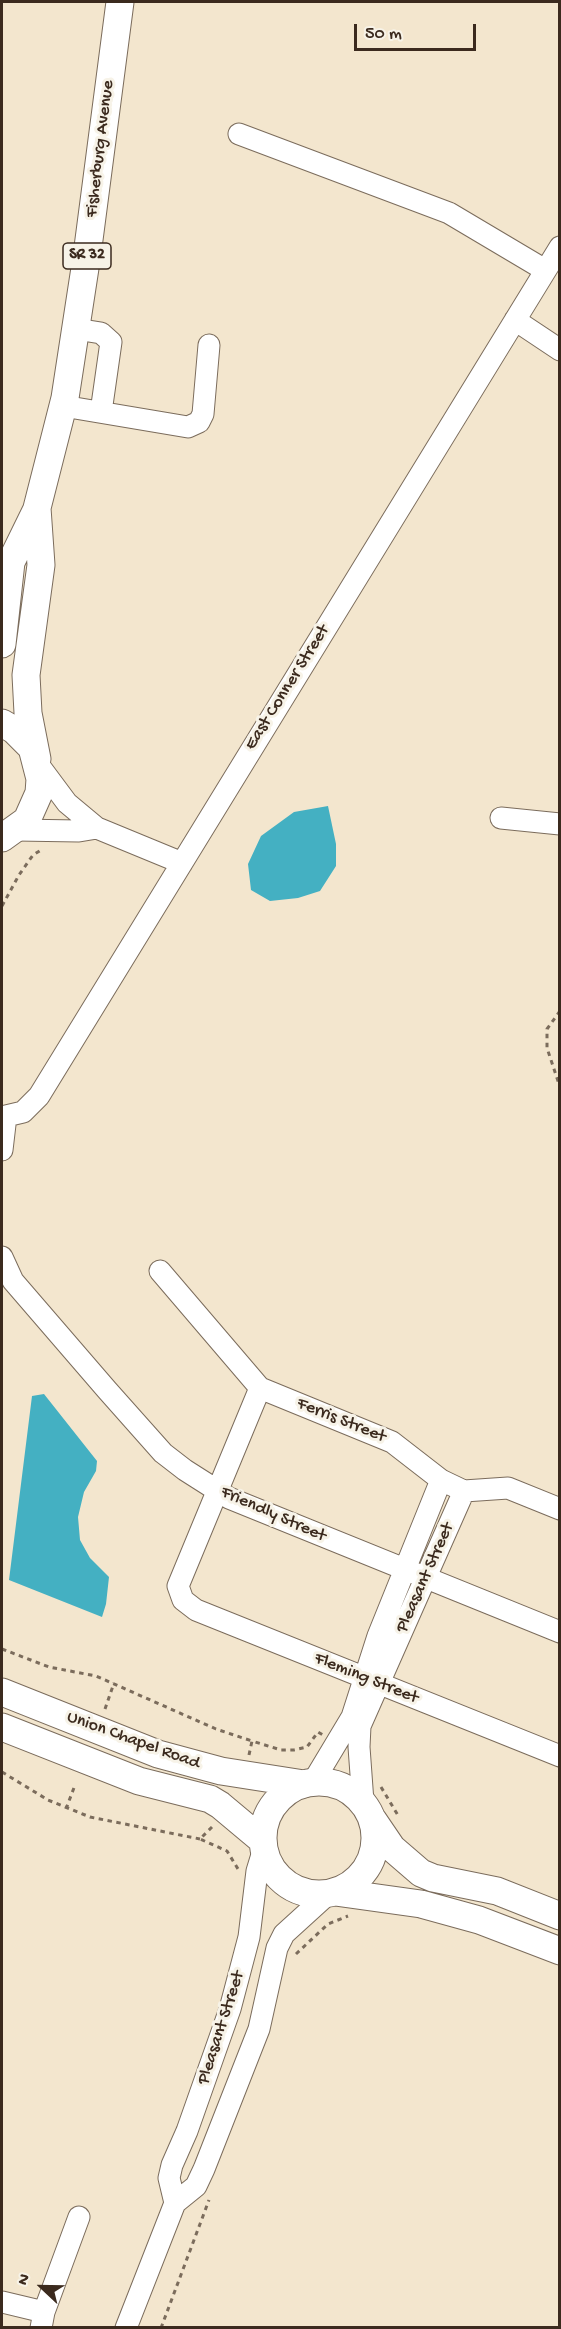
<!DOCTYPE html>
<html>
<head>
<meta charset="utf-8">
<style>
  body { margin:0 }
  #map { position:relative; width:561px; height:2329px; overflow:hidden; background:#f3e6ce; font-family:"Gochi Hand",sans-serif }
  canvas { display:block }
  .frame { position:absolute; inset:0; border:3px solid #3b2a1e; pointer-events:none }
  .north { position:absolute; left:12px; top:2257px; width:60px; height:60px; -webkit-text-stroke:4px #f7f3e8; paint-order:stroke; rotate:292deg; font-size:16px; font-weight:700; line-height:24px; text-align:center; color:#3b2a1e }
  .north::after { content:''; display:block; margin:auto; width:21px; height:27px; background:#3b2a1e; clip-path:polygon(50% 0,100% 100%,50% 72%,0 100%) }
  .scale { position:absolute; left:354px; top:24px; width:122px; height:27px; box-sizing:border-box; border:3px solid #3b2a1e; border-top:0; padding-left:8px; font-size:18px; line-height:21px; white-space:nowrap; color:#3b2a1e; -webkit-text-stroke:4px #f7f3e8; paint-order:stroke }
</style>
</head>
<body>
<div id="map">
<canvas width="561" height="2329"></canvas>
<div class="frame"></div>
<div class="north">N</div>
<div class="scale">50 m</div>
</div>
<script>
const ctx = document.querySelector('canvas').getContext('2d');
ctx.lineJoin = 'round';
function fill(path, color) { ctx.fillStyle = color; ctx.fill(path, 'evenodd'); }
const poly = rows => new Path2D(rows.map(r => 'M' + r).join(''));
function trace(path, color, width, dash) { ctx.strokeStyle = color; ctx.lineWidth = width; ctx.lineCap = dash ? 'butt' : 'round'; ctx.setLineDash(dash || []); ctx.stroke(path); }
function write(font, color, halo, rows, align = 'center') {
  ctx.font = font + ' "Gochi Hand",sans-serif'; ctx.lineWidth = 6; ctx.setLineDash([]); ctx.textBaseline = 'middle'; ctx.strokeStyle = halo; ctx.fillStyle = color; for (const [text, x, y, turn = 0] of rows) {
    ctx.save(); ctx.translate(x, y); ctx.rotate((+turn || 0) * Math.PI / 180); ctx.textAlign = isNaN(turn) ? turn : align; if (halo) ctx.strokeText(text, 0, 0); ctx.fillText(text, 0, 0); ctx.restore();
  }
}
const water = poly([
  [328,806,336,844,336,866,320,891,298,898,270,901,251,890,248,864,261,836,294,812],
  [44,1394,97,1461,96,1471,84,1492,78,1517,80,1540,90,1558,109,1577,106,1604,102,1617,9,1580,32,1396]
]);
const path = poly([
  [2,906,19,875,33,855,41,850],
  [560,1011,547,1029,547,1048,560,1087],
  [2,1649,49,1667,96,1676,216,1729,252,1741],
  [105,1709,114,1683],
  [249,1755,252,1741,281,1750,294,1750,307,1747,318,1732,323,1735],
  [2,1772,48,1800,90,1817,200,1839],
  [381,1787,399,1817],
  [66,1809,75,1785],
  [212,1827,200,1839,227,1851,238,1869],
  [296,1954,328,1924,348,1916],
  [161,2328,209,2200]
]);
const minor = poly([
  [239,134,449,213,545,270],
  [515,320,560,350],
  [76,329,101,333,111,342,101,412],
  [63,406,188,427,199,422,203,414,209,345],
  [38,764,67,803,97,828,182,863],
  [501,818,560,824],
  [16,830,79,831,97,828],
  [2,1150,6,1116,23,1112,39,1096,560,247],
  [2,1257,13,1281,107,1390,163,1453,185,1470,229,1498,560,1632],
  [160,1271,260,1388,392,1442,441,1480,464,1491,508,1488,560,1509],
  [260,1388,178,1586,183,1600,196,1610,560,1756],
  [313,1782,352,1717,378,1636,441,1480],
  [363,1802,359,1747,360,1726,464,1491],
  [175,2203,169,2178,172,2165,187,2131,230,2009,249,1937,257,1871,264,1848],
  [2,2302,44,2312],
  [41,2328,44,2312,79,2217],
  [126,2328,175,2203,196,2186,204,2169,259,2029,277,1948,284,1934,328,1894]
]);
const major = poly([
  [2,644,11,562,37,509],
  [2,723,14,730,32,748,40,779,39,793,27,820,2,838],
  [37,759,28,713,26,675,41,565,37,508,65,398,87,255,120,2],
  [2,1692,158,1754,221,1771,304,1784],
  [2,1727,139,1781,210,1799,220,1805,263,1841],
  '263 1838a56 56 0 1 1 112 0a56 56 0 1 1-112 0Z',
  [373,1820,392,1848,421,1873,433,1878,497,1891,560,1916],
  [335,1892,421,1904,479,1920,560,1951]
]);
const shields = [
  [87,256,48]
];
const shieldNames = [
  ["SR 32",87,256]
];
const streetNames = [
  ["Fisherburg Avenue",101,149,-83],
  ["East Conner Street",288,688,-58],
  ["Ferris Street",341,1421,22],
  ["Friendly Street",273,1515,24],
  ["Pleasant Street",426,1578,-66],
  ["Fleming Street",366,1679,22],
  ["Union Chapel Road",133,1741,20],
  ["Pleasant Street",222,2028,-72]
];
fill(water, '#44b0c2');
trace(minor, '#7b6c5c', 23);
trace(major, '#7b6c5c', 29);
trace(path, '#7b6c5c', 3, [4.5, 4.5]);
trace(minor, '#fff', 21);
trace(major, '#fff', 27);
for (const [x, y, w] of shields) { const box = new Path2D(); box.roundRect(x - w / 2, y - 13, w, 26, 4.5); ctx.fillStyle = '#f7f3e8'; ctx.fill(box); trace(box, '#3b2a1e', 1.5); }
write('bold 16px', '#3b2a1e', null, shieldNames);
write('18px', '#3b2a1e', '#f7f3e8', streetNames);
</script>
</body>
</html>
